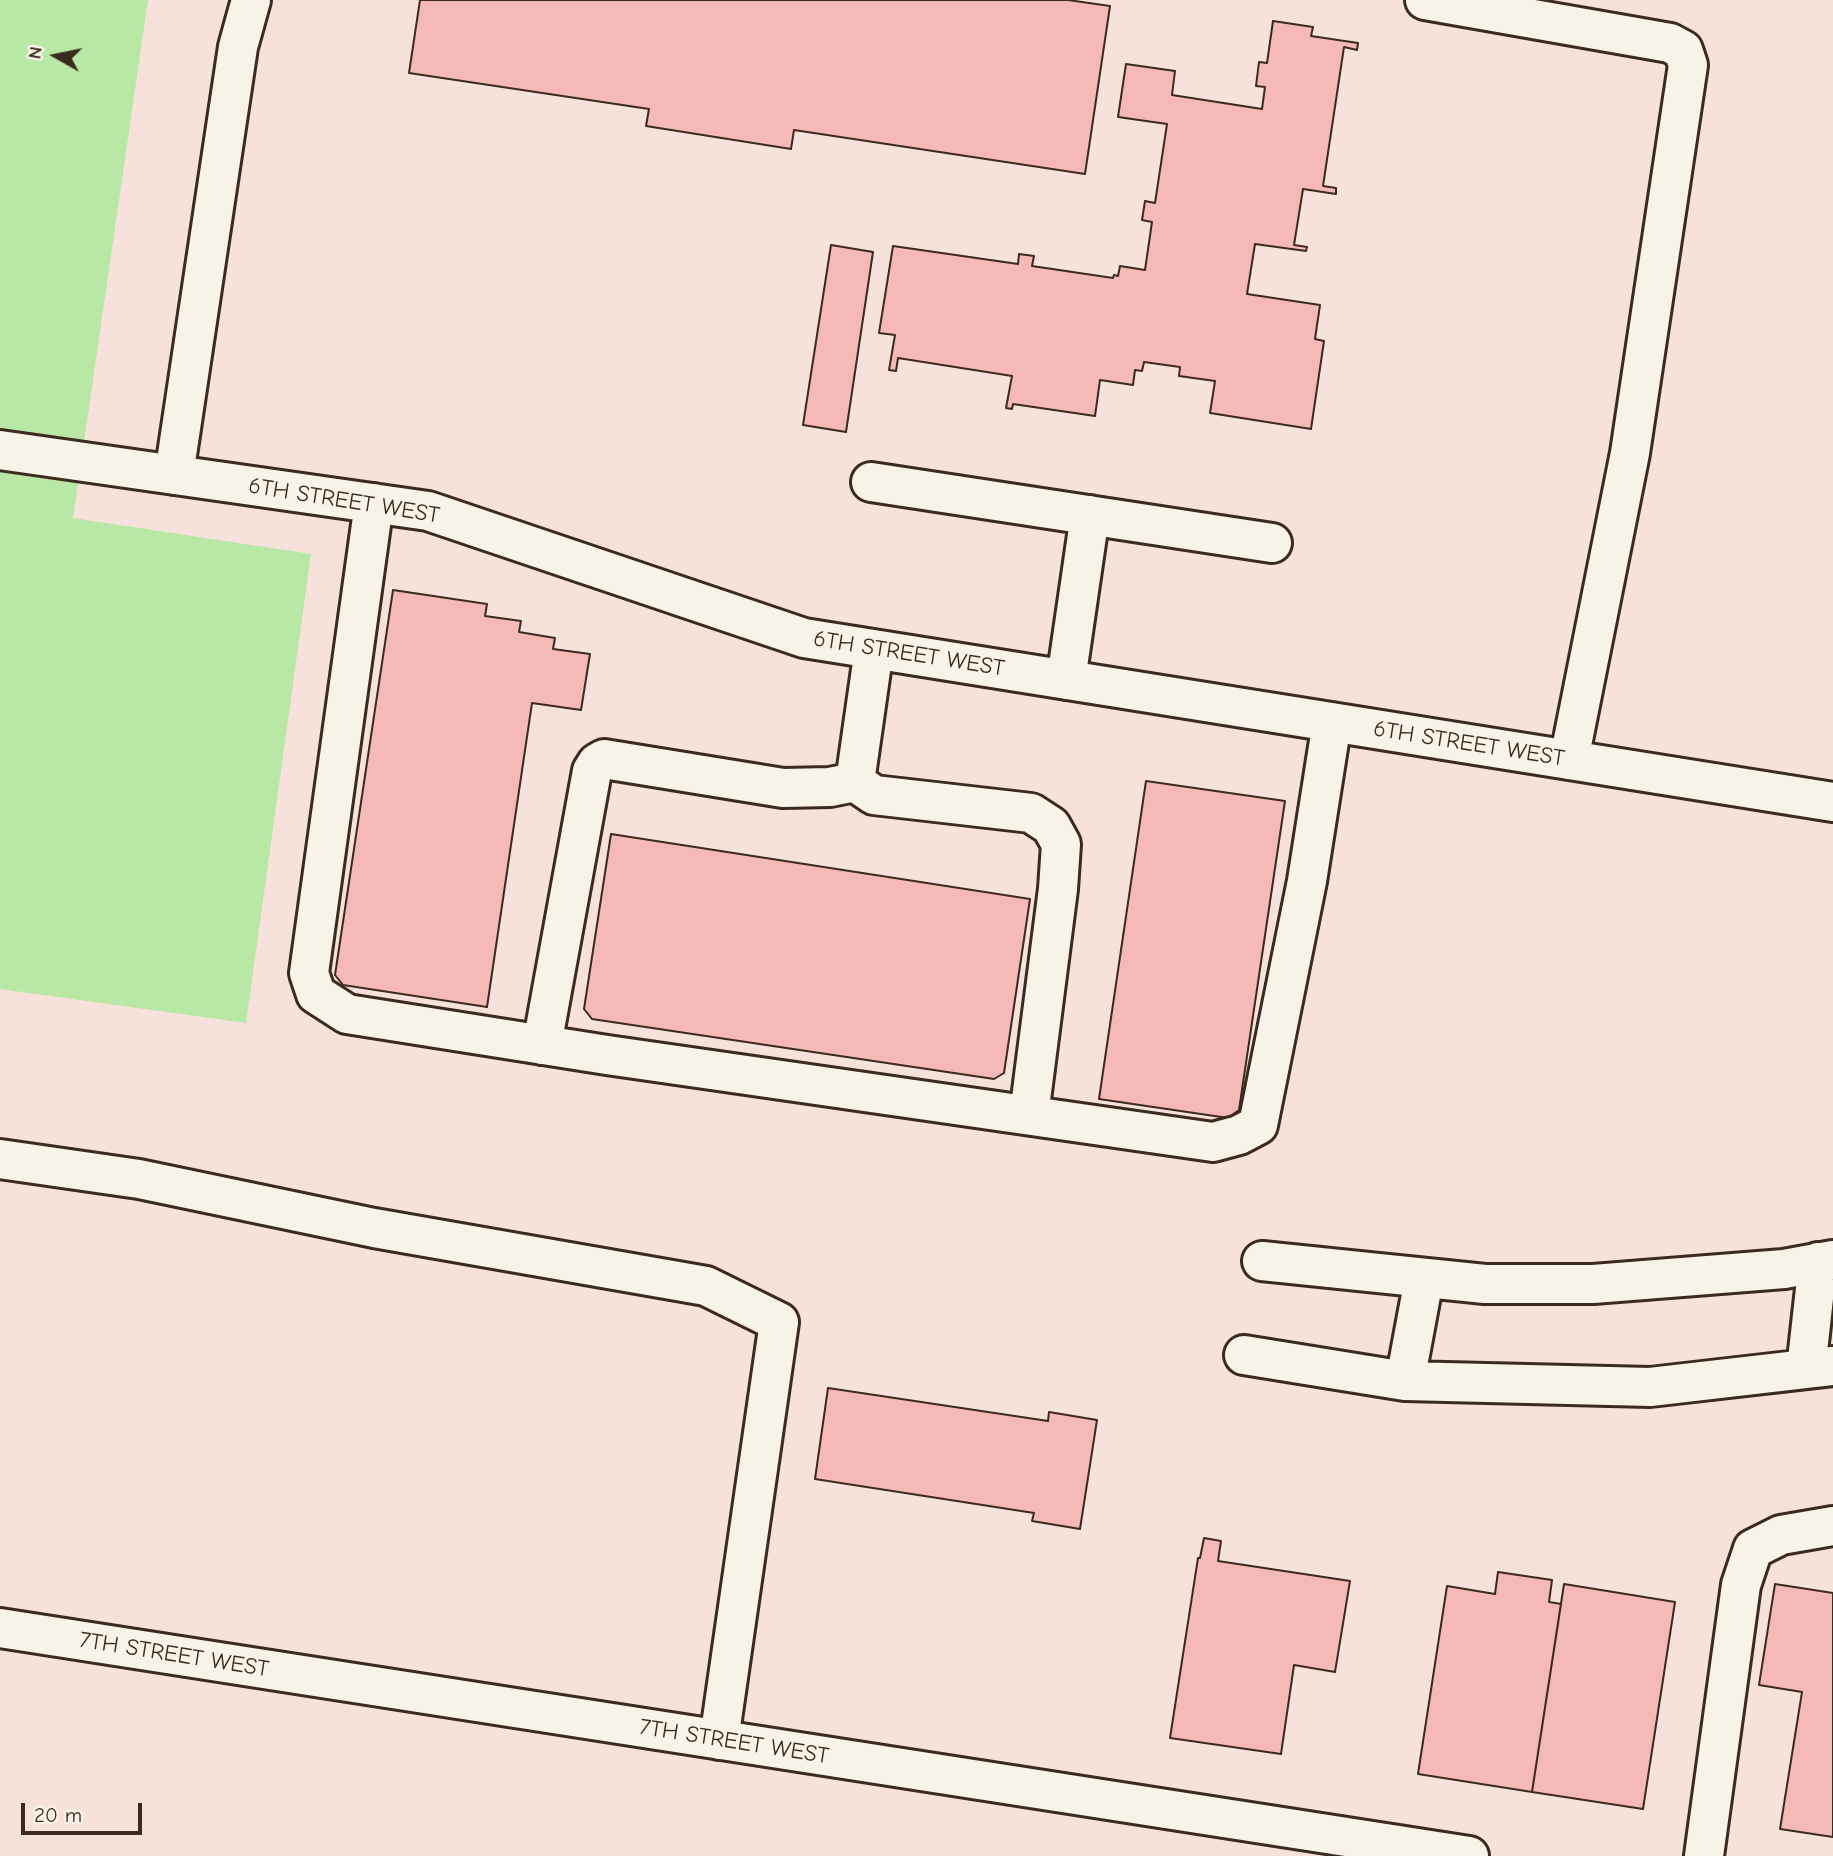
<!DOCTYPE html>
<html>
<head>
<meta charset="utf-8">
<style>
  body { margin:0 }
  #map { position:relative; width:1833px; height:1856px; overflow:hidden; background:#f6e2da; font-family:"Comic Neue",sans-serif }
  canvas { display:block }
  .north { position:absolute; left:21px; top:21px; width:70px; height:70px; -webkit-text-stroke:5px #f7f3e8; paint-order:stroke; rotate:279deg; font-size:19px; font-weight:700; line-height:28px; text-align:center; color:#3b2a1e }
  .north::after { content:''; display:block; margin:auto; width:24px; height:32px; background:#3b2a1e; clip-path:polygon(50% 0,100% 100%,50% 72%,0 100%) }
  .scale { position:absolute; left:21px; top:1803px; width:121px; height:32px; box-sizing:border-box; border:4px solid #3b2a1e; border-top:0; padding-left:9px; font-size:21px; line-height:24px; white-space:nowrap; color:#3b2a1e; -webkit-text-stroke:5px #f7f3e8; paint-order:stroke }
</style>
</head>
<body>
<div id="map">
<canvas width="1833" height="1856"></canvas>
<div class="north">N</div>
<div class="scale">20 m</div>
</div>
<script>
const ctx = document.querySelector('canvas').getContext('2d');
ctx.lineJoin = 'round';
function fill(path, color) { ctx.fillStyle = color; ctx.fill(path, 'evenodd'); }
const poly = rows => new Path2D(rows.map(r => 'M' + r).join(''));
function trace(path, color, width, dash) { ctx.strokeStyle = color; ctx.lineWidth = width; ctx.lineCap = dash ? 'butt' : 'round'; ctx.setLineDash(dash || []); ctx.stroke(path); }
function write(font, color, halo, rows, align = 'center') {
  ctx.font = font + ' "Comic Neue",sans-serif'; ctx.lineWidth = 5; ctx.setLineDash([]); ctx.textBaseline = 'middle'; ctx.strokeStyle = halo; ctx.fillStyle = color; for (const [text, x, y, turn = 0] of rows) {
    ctx.save(); ctx.translate(x, y); ctx.rotate((+turn || 0) * Math.PI / 180); ctx.textAlign = isNaN(turn) ? turn : align; if (halo) ctx.strokeText(text, 0, 0); ctx.fillText(text, 0, 0); ctx.restore();
  }
}
const green = poly([
  [0,0,148,0,73,518,311,554,246,1023,0,989]
]);
const building = poly([
  [420,0,1068,0,1110,6,1085,174,794,130,791,149,646,126,649,109,409,73,420,0],
  [1273,21,1313,27,1311,36,1358,43,1357,50,1344,47,1323,186,1336,188,1336,194,1303,189,1294,245,1307,247,1306,251,1255,244,1247,294,1320,305,1315,339,1324,341,1311,429,1210,413,1215,381,1179,376,1180,367,1144,362,1142,371,1135,370,1133,385,1100,380,1095,416,1013,404,1012,409,1006,408,1012,376,898,358,896,371,889,370,895,335,879,333,893,246,1018,264,1019,254,1034,256,1032,266,1113,278,1114,275,1118,276,1120,266,1145,270,1152,222,1142,220,1145,201,1155,203,1167,124,1118,117,1126,64,1175,71,1172,95,1262,109,1265,87,1256,86,1259,62,1267,63,1273,21],
  [831,245,873,252,846,432,803,425,831,245],
  [393,590,487,604,485,616,521,621,519,632,555,638,553,649,590,654,581,710,532,703,487,1007,343,985,335,975,393,590],
  [1146,781,1285,801,1239,1110,1228,1118,1099,1099,1146,781],
  [611,834,1030,899,1004,1073,994,1079,592,1019,584,1009,611,834],
  [828,1388,1048,1421,1049,1412,1097,1420,1080,1529,1032,1521,1034,1513,815,1479,828,1388],
  [1204,1538,1221,1541,1218,1561,1350,1581,1335,1672,1294,1665,1281,1754,1170,1738,1198,1558,1200,1558,1204,1538],
  [1498,1572,1552,1580,1549,1602,1561,1604,1532,1792,1418,1774,1447,1586,1495,1594,1498,1572],
  [1564,1584,1675,1602,1643,1809,1532,1792,1564,1584],
  [1775,1584,1833,1593,1833,1837,1780,1829,1802,1692,1759,1685,1775,1584]
]);
const minor = poly([
  [1425,0,1670,43,1683,50,1688,65,1630,453,1569,760],
  [0,450,428,511,804,638,1833,802],
  [174,475,238,47,251,0],
  [871,482,1272,543],
  [374,503,309,973,316,994,347,1014,607,1055,1213,1142,1239,1135,1258,1125,1307,881,1332,722],
  [1066,680,1090,515],
  [855,782,874,795,1031,813,1051,826,1061,844,1058,889,1029,1115],
  [542,1045,592,771,597,763,604,759,783,788,830,787,855,782,874,649],
  [0,1159,139,1179,374,1228,706,1286,779,1322,719,1740],
  [1262,1261,1485,1284,1593,1284,1784,1269,1833,1260],
  [1244,1355,1405,1381,1650,1387,1833,1366],
  [1806,1369,1818,1262],
  [1405,1381,1424,1279],
  [0,1628,1469,1856],
  [1704,1856,1741,1585,1753,1549,1781,1535,1833,1526]
]);
const streetNames = [
  ["6TH STREET WEST",344,501,9],
  ["6TH STREET WEST",909,654,9],
  ["6TH STREET WEST",1469,744,9],
  ["7TH STREET WEST",174,1655,9],
  ["7TH STREET WEST",734,1742,9]
];
fill(green, '#b8e7a6');
fill(building, '#f5b9b8');
trace(building, '#3b2a1e', 2);
trace(minor, '#3b2a1e', 44);
trace(minor, '#f7f3e8', 38);
write('23px', '#3b2a1e', '#f7f3e8', streetNames);
</script>
</body>
</html>
